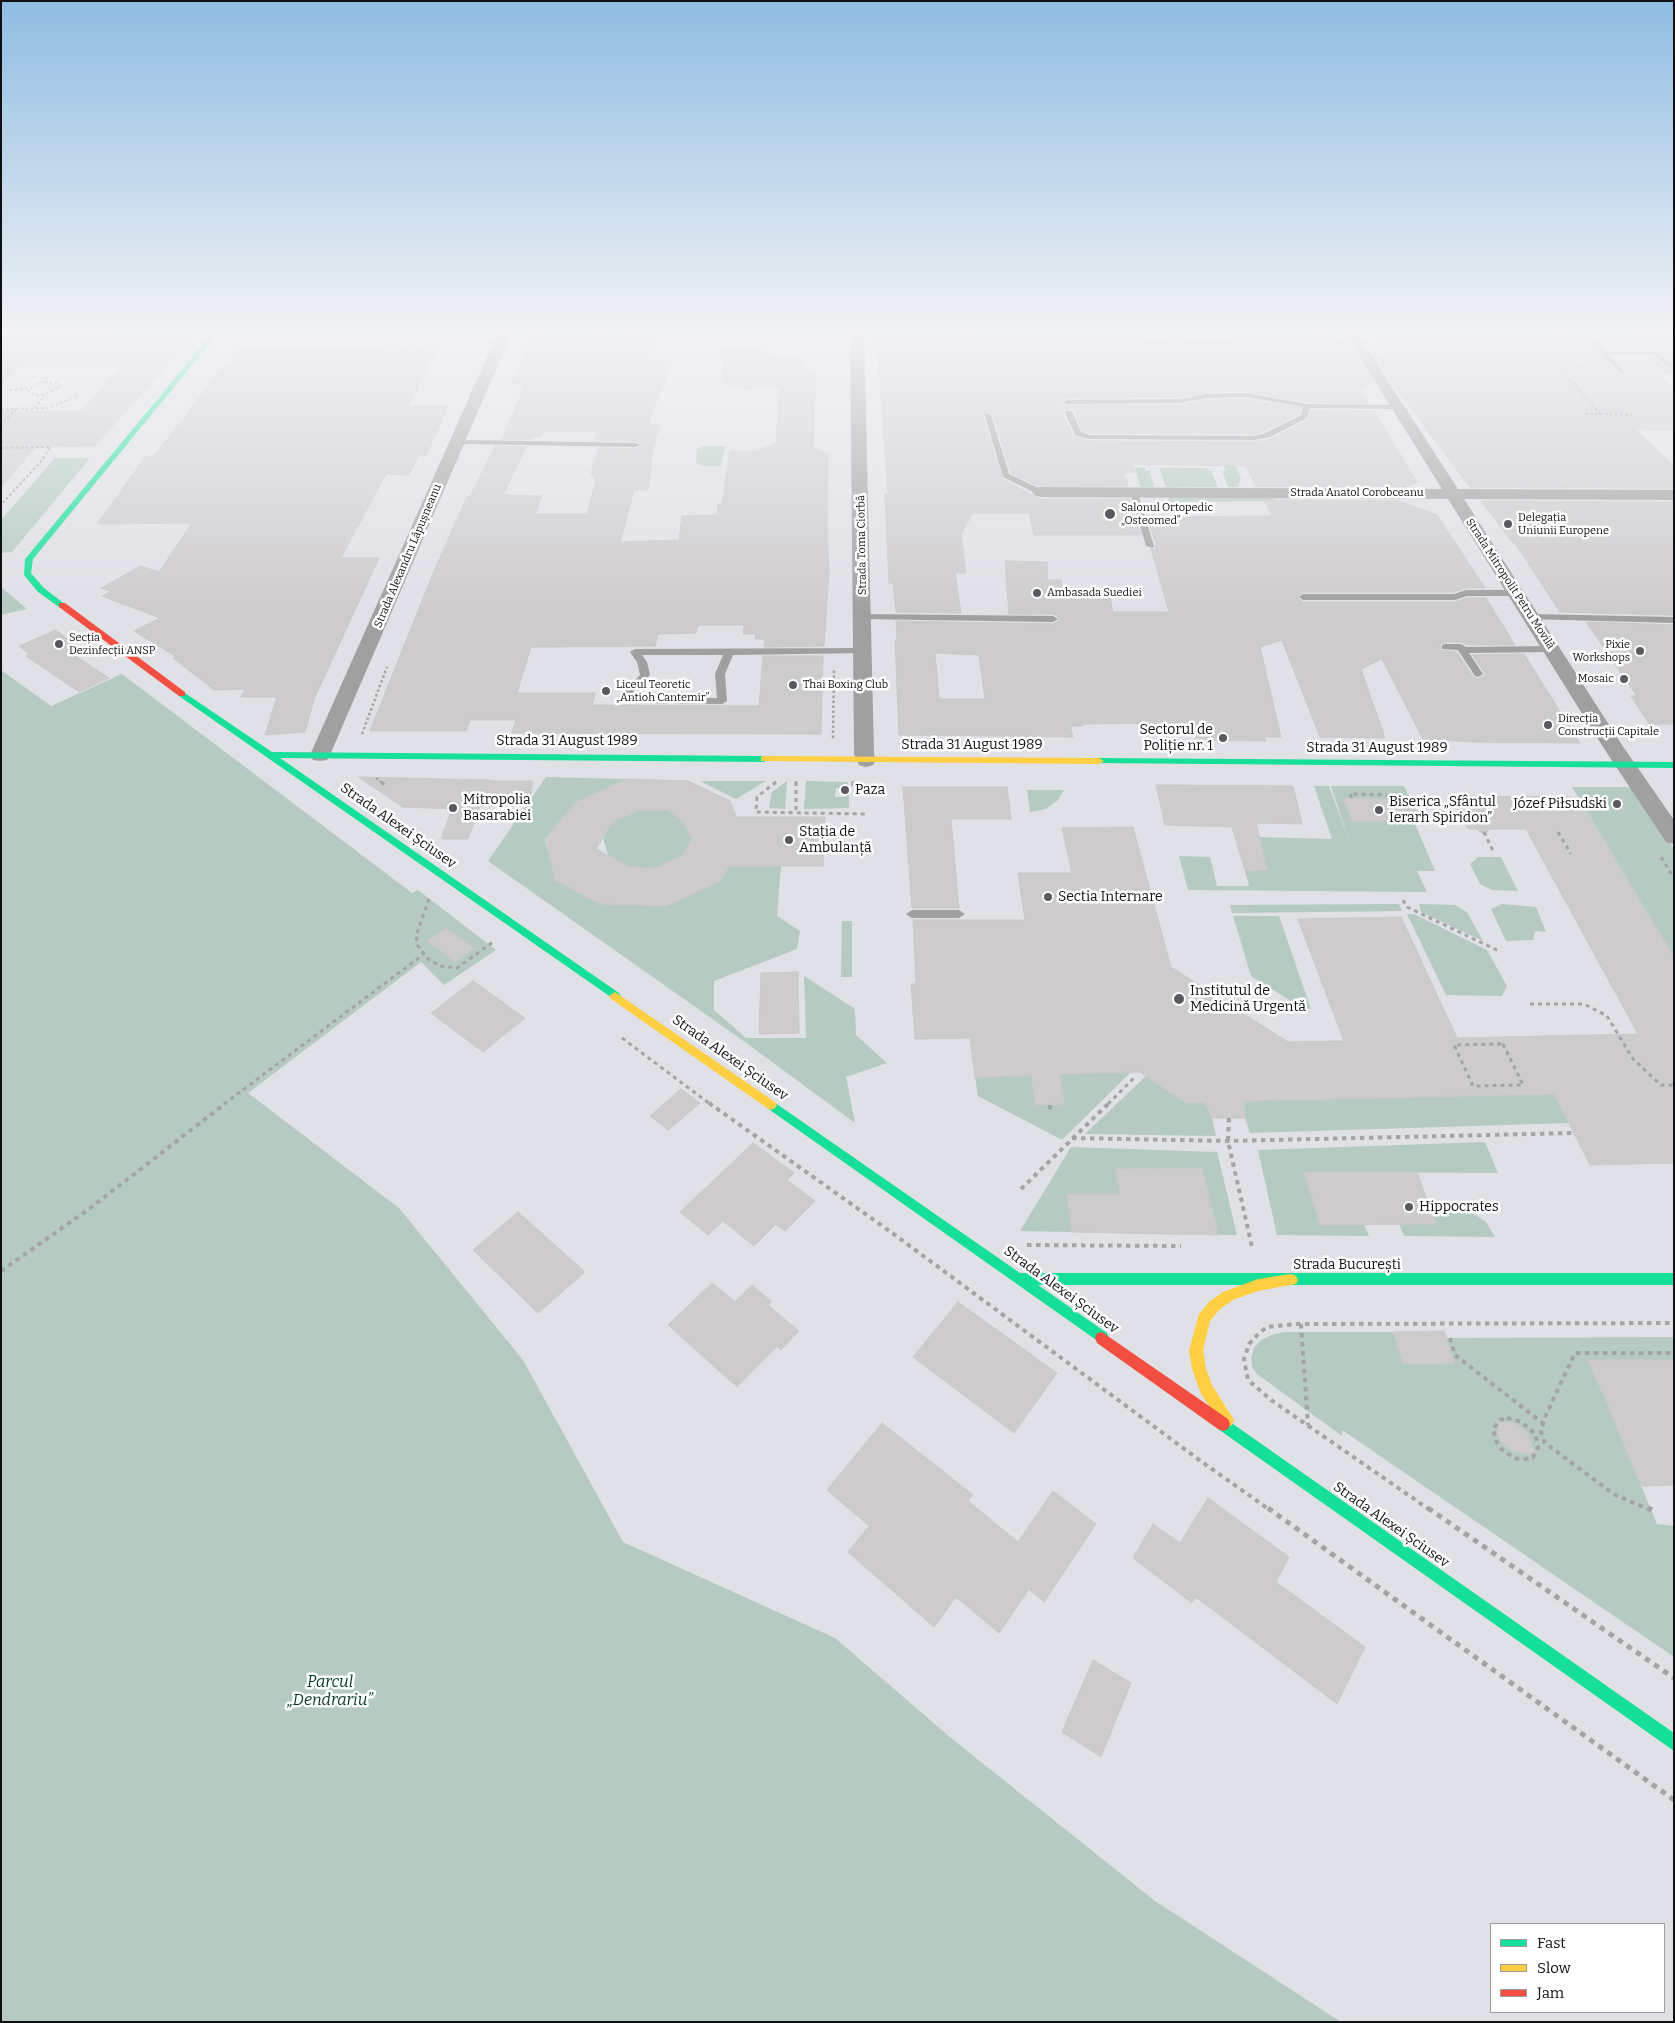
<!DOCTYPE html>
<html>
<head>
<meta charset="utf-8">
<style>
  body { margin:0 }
  #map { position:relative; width:1675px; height:2023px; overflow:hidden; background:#e0e1e7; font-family:Bitter,serif }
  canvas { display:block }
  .frame { position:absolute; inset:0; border:2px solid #101014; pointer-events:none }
  .legend { position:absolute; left:1490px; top:1923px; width:175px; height:90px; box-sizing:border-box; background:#fff; border:1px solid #9f9fa1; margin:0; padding:6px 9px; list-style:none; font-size:15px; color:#101014 }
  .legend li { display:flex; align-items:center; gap:10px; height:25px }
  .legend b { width:25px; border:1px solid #9f9fa1 }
</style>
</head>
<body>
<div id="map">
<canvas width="1675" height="2023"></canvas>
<div class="frame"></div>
<ul class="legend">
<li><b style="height:6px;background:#16e098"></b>Fast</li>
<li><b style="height:6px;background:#ffcf43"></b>Slow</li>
<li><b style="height:6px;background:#f24e42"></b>Jam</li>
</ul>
</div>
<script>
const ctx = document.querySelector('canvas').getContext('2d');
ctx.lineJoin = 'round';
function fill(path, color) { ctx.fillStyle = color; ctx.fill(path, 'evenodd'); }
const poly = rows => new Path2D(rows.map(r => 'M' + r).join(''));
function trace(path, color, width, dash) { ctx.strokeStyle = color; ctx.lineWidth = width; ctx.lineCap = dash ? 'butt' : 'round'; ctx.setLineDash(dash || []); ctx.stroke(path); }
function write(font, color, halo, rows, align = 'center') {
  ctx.font = font + ' Bitter,serif'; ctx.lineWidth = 5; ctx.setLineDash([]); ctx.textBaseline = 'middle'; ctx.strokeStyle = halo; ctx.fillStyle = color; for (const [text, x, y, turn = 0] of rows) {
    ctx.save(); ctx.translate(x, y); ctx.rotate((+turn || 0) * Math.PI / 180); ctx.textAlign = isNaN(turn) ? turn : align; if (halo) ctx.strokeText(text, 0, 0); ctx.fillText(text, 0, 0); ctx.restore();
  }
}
const green = poly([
  [102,333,195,333,189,340,95,340],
  [705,446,725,446,721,466,702,466,696,463,697,449],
  [55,458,90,458,12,552,1,553,1,520],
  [1224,466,1236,466,1241,478,1238,487,1228,487,1222,471,1226,471],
  [1135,467,1145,468,1146,471,1150,471,1154,487,1140,487],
  [1159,468,1207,468,1208,471,1211,471,1218,487,1166,487],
  [1170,497,1273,498,1277,501,1171,502,1167,499],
  [1,587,27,609,1,615],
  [1,670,51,706,122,674,412,893,418,890,496,950,444,985,421,962,248,1093,399,1208,523,1360,623,1542,835,1638,951,1738,1155,1901,1341,2022,1,2022],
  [546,777,627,779,576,802,545,839,555,880,600,904,667,906,720,881,735,857,751,866,781,866,777,916,800,931,797,949,714,981,714,1010,746,1038,806,1038,804,976,855,1009,856,1035,887,1063,846,1077,855,1123,745,1042,488,861],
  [700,781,766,781,736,799],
  [787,781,785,809,769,808,772,792],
  [806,781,848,782,848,788,836,788,835,797,845,797,849,793,849,808,804,809],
  [1314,786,1329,786,1350,844,1331,786,1404,786,1413,805,1408,806,1391,799,1344,798,1411,814,1435,871,1417,871,1427,892,1188,890,1179,856,1210,857,1217,886,1249,886,1245,871,1267,869,1259,837,1332,839],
  [1572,787,1635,787,1674,849,1674,957],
  [1027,790,1064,790,1058,800,1046,809,1030,812],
  [668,810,684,822,692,840,681,856,656,868,629,867,608,855,603,838,613,821,640,811],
  [1478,857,1501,857,1518,891,1492,890,1480,884,1470,864],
  [1399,904,1402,911,1232,913,1230,905],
  [1419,904,1455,905,1467,912,1483,941,1421,912],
  [1502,904,1536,907,1546,932,1535,931,1533,940,1506,941,1491,909],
  [1407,914,1414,914,1487,950,1507,986,1502,996,1446,995],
  [1233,916,1279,916,1311,1009,1302,1008,1251,976],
  [842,921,852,921,852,977,841,977],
  [1131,1072,1062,1140,978,1096,975,1077,1031,1076,1036,1105,1064,1104,1059,1074],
  [1146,1076,1186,1103,1205,1102,1212,1118,1216,1136,1085,1134],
  [1554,1094,1569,1123,1250,1133,1245,1118,1244,1101],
  [1485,1142,1498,1173,1305,1172,1320,1225,1364,1225,1369,1236,1277,1235,1258,1150],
  [1071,1147,1217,1152,1237,1235,1218,1235,1202,1168,1116,1169,1120,1194,1067,1194,1072,1232,1020,1231],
  [1431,1211,1472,1213,1486,1222,1495,1237,1404,1236,1399,1224,1436,1224],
  [1286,1332,1393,1332,1404,1364,1454,1363,1446,1338,1674,1337,1674,1360,1589,1360,1657,1524,1674,1526,1674,1657,1342,1430,1342,1436,1257,1374,1252,1367,1251,1358,1254,1348,1261,1340,1274,1334]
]);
const building = poly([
  [1674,334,1674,362,1657,350,1607,349,1594,336,1674,334],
  [1,335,101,335,95,340,189,340,95,446,36,447,1,487,1,411,81,411,122,366,21,366,1,385,1,335],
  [532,335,653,336,646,360,672,361,648,424,660,424,653,449,648,490,634,490,620,542,679,540,682,516,717,515,718,504,722,504,730,451,758,451,776,443,780,385,749,389,730,387,724,383,721,349,754,349,784,359,799,358,806,369,816,373,813,448,828,454,827,527,829,572,824,646,764,647,765,639,755,639,756,634,743,634,744,625,698,625,696,633,658,634,655,646,531,647,517,693,595,693,592,705,759,706,763,656,823,656,821,734,512,733,516,720,470,720,466,731,370,731,434,571,467,497,470,497,495,446,526,447,503,495,542,496,535,514,587,514,596,480,591,473,599,448,636,449,642,446,636,441,594,440,597,432,543,431,541,437,533,437,532,439,502,439,525,384,512,384,532,335],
  [1324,335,1350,345,1372,381,1361,389,1369,403,1307,402,1247,391,1207,392,1180,397,1067,398,1061,401,1067,406,1180,405,1207,400,1247,399,1301,408,1299,414,1264,431,1254,434,1090,433,1082,430,1074,410,1066,409,1063,414,1073,436,1089,441,1254,442,1271,439,1308,420,1311,410,1374,411,1417,482,1407,487,1256,486,1246,466,1132,464,1135,472,1124,473,1128,486,1038,486,1011,473,993,414,983,411,982,414,1002,479,1040,499,1130,499,1141,535,1034,535,1029,513,973,513,961,534,966,573,955,573,961,613,896,612,893,583,889,583,885,494,888,494,877,337,1014,336,1015,338,1228,339,1324,335],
  [1375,336,1459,336,1461,338,1583,336,1621,376,1628,373,1614,357,1652,357,1674,373,1658,374,1674,389,1674,430,1635,429,1674,466,1674,488,1470,487,1391,382,1372,353,1392,361,1375,336],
  [439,346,408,406,448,406,426,456,419,455,409,475,386,474,341,558,379,558,315,697,305,732,265,735,277,697,241,697,245,689,214,690,173,658,175,656,134,631,160,618,102,596,111,591,101,588,141,566,159,572,192,523,97,524,146,456,154,456,239,347,439,346],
  [1264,500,1399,501,1437,515,1485,588,1466,588,1454,592,1303,592,1298,596,1298,598,1303,602,1455,602,1467,598,1486,598,1515,645,1467,645,1461,642,1445,642,1440,644,1441,650,1457,652,1473,677,1477,679,1484,676,1485,673,1472,655,1524,654,1580,743,1472,742,1423,739,1382,659,1361,669,1385,738,1320,737,1282,640,1260,647,1281,737,1264,737,1266,741,1197,740,1192,723,1082,724,1083,726,1070,726,1073,737,899,735,895,641,897,641,896,621,1053,624,1059,621,1059,617,1053,614,1009,614,1005,561,1047,562,1048,580,1061,580,1062,586,1065,586,1067,596,1110,597,1113,612,1169,612,1151,549,1154,550,1156,545,1147,517,1272,516,1264,500],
  [935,653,979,655,985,699,939,699,935,653],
  [1481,501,1674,502,1674,615,1560,612,1515,543,1512,542,1481,501],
  [1586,622,1674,625,1674,724,1649,724,1631,696,1637,696,1586,622],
  [56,630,83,651,74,655,109,678,79,692,26,656,29,654,19,646,56,630],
  [358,777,489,780,489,781,533,781,529,805,480,806,468,839,441,839,452,809,403,807,358,777],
  [627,779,688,781,730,801,736,817,825,817,823,866,729,866,720,881,667,906,600,904,555,880,546,838,576,802,627,779],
  [668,810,684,822,692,840,681,856,656,868,629,867,596,849,613,821,640,811,668,810],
  [1156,785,1293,786,1302,824,1256,823,1267,870,1245,871,1232,827,1165,825,1156,785],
  [903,787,1007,787,1011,819,951,819,959,908,912,908,903,787],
  [1451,796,1577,797,1674,957,1674,1163,1590,1165,1554,1094,1244,1101,1245,1118,1212,1118,1205,1102,1186,1103,1140,1072,1059,1074,1065,1104,1036,1105,1031,1076,975,1077,970,1038,915,1039,911,984,916,984,913,920,1025,920,1018,873,1072,873,1062,828,1133,827,1171,967,1288,1042,1344,1041,1298,919,1401,917,1457,1038,1638,1034,1526,829,1489,829,1485,835,1476,829,1468,829,1451,796],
  [1343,798,1391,799,1444,822,1352,821,1343,798],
  [446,928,474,948,455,962,427,941,446,928],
  [798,972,799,1033,759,1034,761,973,798,972],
  [473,981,525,1018,483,1052,431,1013,473,981],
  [681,1089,700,1103,668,1130,650,1116,681,1089],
  [753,1143,794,1173,787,1180,815,1201,785,1231,776,1224,754,1246,723,1221,708,1235,680,1212,753,1143],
  [1202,1168,1218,1235,1072,1232,1067,1194,1120,1194,1115,1169,1202,1168],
  [1304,1172,1417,1172,1436,1224,1320,1225,1304,1172],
  [518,1212,585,1272,538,1313,473,1250,518,1212],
  [712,1283,735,1302,752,1285,771,1301,768,1305,799,1331,781,1350,777,1346,737,1387,668,1325,712,1283],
  [958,1302,1057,1373,1014,1433,913,1357,958,1302],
  [1444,1331,1455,1363,1403,1364,1393,1332,1444,1331],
  [1588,1360,1674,1360,1674,1485,1642,1486,1588,1360],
  [1499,1421,1512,1422,1522,1427,1529,1435,1536,1456,1513,1451,1503,1444,1497,1434,1499,1421],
  [882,1423,973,1495,968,1501,1018,1542,1053,1491,1096,1524,1044,1602,1029,1589,999,1633,956,1597,934,1627,848,1552,869,1526,827,1490,882,1423],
  [1208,1498,1289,1557,1276,1582,1365,1647,1337,1704,1196,1597,1192,1603,1133,1558,1153,1524,1180,1543,1208,1498],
  [1093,1660,1131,1683,1101,1757,1062,1732,1093,1660]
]);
const pathFar4 = poly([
  [87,334,92,330],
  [45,382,58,383,60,387,45,394,36,395,28,391,34,385,45,382],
  [10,390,28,389],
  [35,408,45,395],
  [1,409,16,409,1,425],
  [16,409,48,408,79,395],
  [1585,414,1600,414,1563,372,1572,368,1595,368],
  [1600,414,1633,415],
  [1,448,50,447,43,459,1,505]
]);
const pathFar3 = poly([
  [362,734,387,667],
  [833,738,834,669],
  [376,778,383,783],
  [796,781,796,783],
  [853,781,853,783],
  [774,783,776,782]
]);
const pathFar2 = poly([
  [381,782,385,785],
  [776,782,757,797,756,812,865,814],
  [796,782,796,813],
  [853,782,853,786,866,786],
  [1352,798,1350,794,1389,795,1409,804,1431,808],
  [1433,812,1457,812],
  [1484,832,1494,853],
  [1558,832,1571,854],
  [1661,857,1674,878],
  [429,899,416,936,418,946,428,959,440,966,457,968,493,942],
  [1403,900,1407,907,1501,952],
  [1530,1004,1584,1004,1607,1016,1633,1059,1661,1085,1674,1085],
  [622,1038,710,1104],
  [1503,1044,1523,1085,1473,1086,1454,1045,1503,1044],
  [224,1104,424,954],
  [1108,1104,1135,1077]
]);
const pathFar1 = poly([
  [709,1103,895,1235,1202,1462,1270,1510],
  [1050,1105,1050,1110],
  [1229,1118,1228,1141,1252,1247],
  [1072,1138,1228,1141,1574,1133],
  [1021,1189,1109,1103],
  [1027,1245,1181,1246],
  [1,1271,89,1209,226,1103],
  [1301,1324,1308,1425],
  [1450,1338,1455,1355,1544,1424],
  [1507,1418,1522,1422,1535,1434,1538,1447,1533,1457,1522,1460,1514,1458,1501,1449,1497,1443,1493,1429,1500,1420,1507,1418],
  [1430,1510,1271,1400,1248,1380,1244,1359,1249,1344,1259,1333,1267,1327,1296,1324,1674,1323],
  [1651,1510,1615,1495,1545,1443,1541,1432,1545,1417,1575,1353,1674,1353]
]);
const path = poly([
  [1268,1508,1674,1800],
  [1428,1508,1674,1678],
  [1648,1508,1652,1510]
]);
const lane = poly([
  [1580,330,1586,330,1606,351,1657,352,1674,365,1674,371,1653,355,1610,355,1626,373,1621,374,1580,330],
  [1247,393,1307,404,1399,405,1403,407,1399,409,1310,408,1307,418,1270,437,1254,440,1089,439,1075,435,1065,413,1066,411,1072,411,1081,432,1090,435,1254,436,1265,433,1301,415,1303,407,1247,397,1207,398,1180,403,1067,404,1063,402,1067,400,1180,399,1207,394,1247,393],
  [984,413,991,415,1009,474,1043,490,1043,494,1037,494,1003,477,984,413],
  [468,440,636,443,640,445,636,447,468,444,456,446,452,444,468,440],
  [1131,491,1138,493,1154,546,1153,548,1146,546,1130,493,1131,491],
  [1466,590,1516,590,1520,593,1516,596,1467,596,1455,600,1303,600,1299,597,1303,594,1454,594,1466,590],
  [863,614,1053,616,1058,619,1053,622,860,619,860,615,863,614],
  [1531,614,1674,617,1674,623,1528,619,1528,615,1531,614],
  [1445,644,1461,644,1466,647,1551,646,1556,649,1551,652,1469,653,1483,674,1478,677,1475,676,1458,650,1442,649,1442,645,1445,644],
  [864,648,869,651,867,653,733,655,725,674,727,701,722,704,621,703,616,700,640,675,637,662,630,652,635,649,864,648],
  [642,655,723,655,715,674,717,698,629,697,650,675,647,662,642,655],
  [912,910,959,910,965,914,959,918,912,918,906,914,912,910]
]);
const street = poly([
  [499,330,513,330,330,755,327,760,320,761,313,760,310,755,499,330],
  [850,330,864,330,874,754,876,760,873,765,866,767,859,765,854,754,850,330],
  [1343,330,1355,330,1458,489,1674,490,1674,500,1464,499,1622,745,1674,820,1674,844,1666,842,1603,747,1448,499,1040,497,1034,495,1032,492,1034,489,1040,487,1442,489,1343,330]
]);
const fast = poly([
  [215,330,221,330,33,559,31,573,44,588,66,605,59,607,38,592,24,575,25,559,215,330],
  [182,691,272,752,764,756,769,759,764,762,280,758,619,993,621,996,615,1000,179,696,178,694,182,691],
  [1099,758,1674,762,1674,768,1096,763,1096,759,1099,758],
  [771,1100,1020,1273,1674,1273,1674,1285,1038,1285,1107,1333,1109,1338,1107,1343,1102,1344,767,1108,765,1105,767,1102,771,1100],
  [1223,1417,1674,1733,1674,1751,1218,1429,1216,1424,1218,1419,1223,1417]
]);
const slow = poly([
  [764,756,1099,758,1104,761,1099,764,761,761,761,757,764,756],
  [615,992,775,1102,777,1105,775,1108,771,1110,767,1108,611,999,609,996,615,992],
  [1291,1274,1296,1276,1298,1280,1296,1284,1258,1291,1233,1300,1220,1309,1210,1321,1203,1350,1206,1369,1212,1385,1234,1420,1232,1425,1227,1427,1222,1425,1201,1394,1192,1369,1189,1350,1199,1314,1210,1301,1223,1292,1258,1279,1291,1274]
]);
const jam = poly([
  [59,603,65,603,185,692,185,696,179,696,59,607,59,603],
  [1102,1332,1228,1419,1230,1424,1228,1429,1223,1431,1218,1429,1097,1343,1095,1338,1097,1333,1102,1332]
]);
const markers = [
  [1110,514,6,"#59595e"],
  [1508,524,5,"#59595e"],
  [1037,593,5,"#59595e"],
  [59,644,5,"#59595e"],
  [1640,651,5,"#59595e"],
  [1624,679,5,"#59595e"],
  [793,685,5,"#59595e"],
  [606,691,5,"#59595e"],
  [1548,725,5,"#59595e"],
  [1223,738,5,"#59595e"],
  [845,790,5,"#59595e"],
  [1617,804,5,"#59595e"],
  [453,808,5,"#59595e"],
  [1379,810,5,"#59595e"],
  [789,840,5,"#59595e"],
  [1048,897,5,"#59595e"],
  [1179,999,6,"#59595e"],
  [1409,1207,5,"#59595e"]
];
const farStreetnames = [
  ["Strada Anatol Corobceanu",1357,493],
  ["Strada Toma Ciorbă",862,545,-91],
  ["Strada Alexandru Lăpușneanu",408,556,-67],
  ["Strada Mitropolit Petru Movilă",1510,584,57]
];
const farPoinames = [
  ["Salonul Ortopedic",1121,508],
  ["„Osteomed”",1121,521],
  ["Delegația",1518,518],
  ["Uniunii Europene",1518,531],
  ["Ambasada Suediei",1047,593],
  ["Secția",69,638],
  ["Dezinfecții ANSP",69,651],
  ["Pixie",1630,645,"right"],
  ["Workshops",1630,658,"right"],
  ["Mosaic",1614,679,"right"],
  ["Liceul Teoretic",616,685],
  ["„Antioh Cantemir”",616,698],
  ["Thai Boxing Club",803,685],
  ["Direcția",1558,719],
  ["Construcții Capitale",1558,732]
];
const poiNames = [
  ["Sectorul de",1213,730,"right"],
  ["Poliție nr. 1",1213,746,"right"],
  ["Paza",855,790],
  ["Mitropolia",463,800],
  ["Basarabiei",463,816],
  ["Biserica „Sfântul",1389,802],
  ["Ierarh Spiridon”",1389,818],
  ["Józef Piłsudski",1607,804,"right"],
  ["Stația de",799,832],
  ["Ambulanță",799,848],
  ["Sectia Internare",1058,897],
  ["Institutul de",1190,991],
  ["Medicină Urgentă",1190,1007],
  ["Hippocrates",1419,1207]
];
const streetNames = [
  ["Strada 31 August 1989",567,741],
  ["Strada 31 August 1989",972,745],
  ["Strada 31 August 1989",1377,748],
  ["Strada Alexei Șciusev",398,826,35],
  ["Strada Alexei Șciusev",730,1058,35],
  ["Strada București",1347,1265],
  ["Strada Alexei Șciusev",1061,1290,36],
  ["Strada Alexei Șciusev",1391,1525,35]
];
const nearParknames = [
  ["Parcul",330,1683],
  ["„Dendrariu”",330,1701]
];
fill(green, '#b5cac0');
fill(building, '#cecbcd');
trace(building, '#c9c7c9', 1);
trace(pathFar4, '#a4a4a6', 2, [2.5, 2.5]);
trace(pathFar3, '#a4a4a6', 2.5, [2.5, 2.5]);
trace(pathFar2, '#a4a4a6', 3, [4, 4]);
trace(pathFar1, '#a4a4a6', 4, [4.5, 4.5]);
trace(path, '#a4a4a6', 5, [5.5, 5.5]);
fill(lane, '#a1a0a1');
fill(street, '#a1a0a1');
fill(fast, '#16e098');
fill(slow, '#ffcf43');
fill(jam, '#f24e42');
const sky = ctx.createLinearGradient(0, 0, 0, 613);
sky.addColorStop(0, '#8ebce2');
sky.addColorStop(0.54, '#f1f2f4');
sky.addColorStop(1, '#f1f2f400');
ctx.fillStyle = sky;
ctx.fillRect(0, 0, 1675, 613);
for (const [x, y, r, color] of markers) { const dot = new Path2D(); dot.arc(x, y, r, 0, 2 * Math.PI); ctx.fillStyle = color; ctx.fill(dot); trace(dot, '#fff', 2); }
write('11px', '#101014', '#fff', farStreetnames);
write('11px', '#101014', '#fff', farPoinames, 'left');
write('14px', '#101014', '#fff', poiNames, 'left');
write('14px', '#101014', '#fff', streetNames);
write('italic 16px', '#033b23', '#fff', nearParknames);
</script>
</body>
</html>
